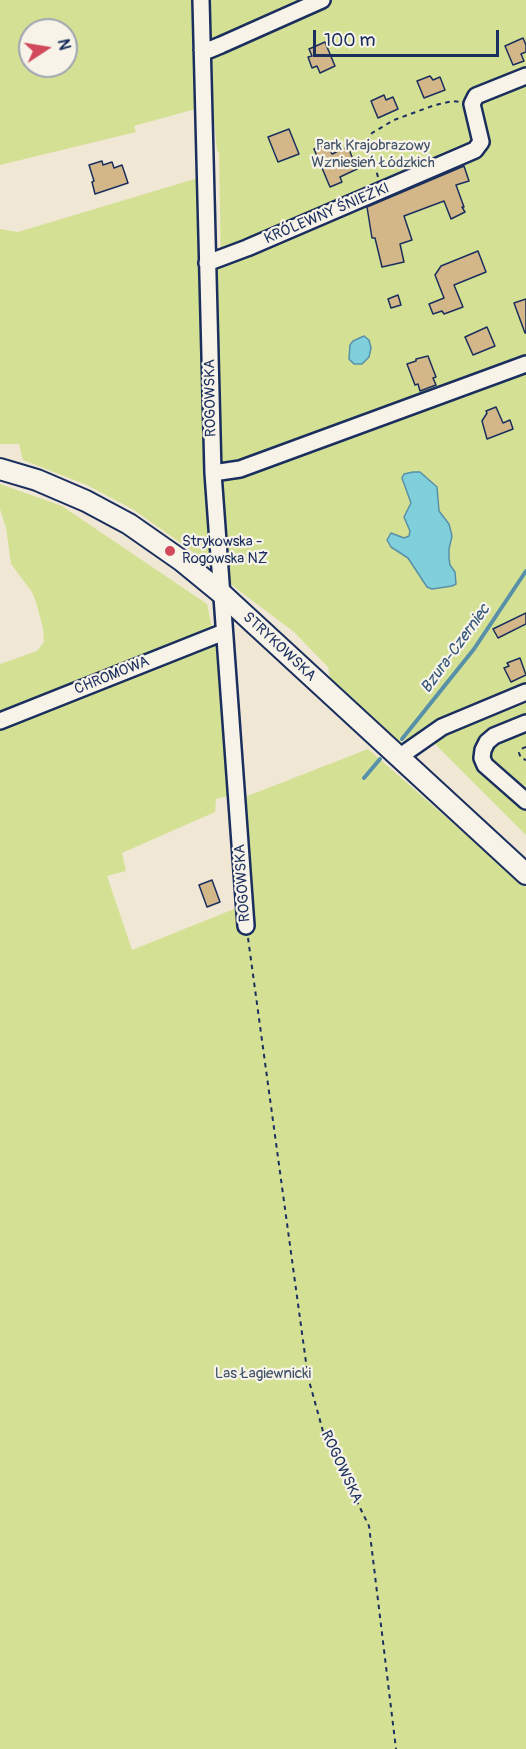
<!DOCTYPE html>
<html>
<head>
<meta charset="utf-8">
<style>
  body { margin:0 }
  #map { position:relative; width:526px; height:1749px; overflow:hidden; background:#f0e7d5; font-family:Pangolin,sans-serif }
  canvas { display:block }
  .north { position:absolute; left:18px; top:18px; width:60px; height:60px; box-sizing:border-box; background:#f7f3e8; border:2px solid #9fa5b1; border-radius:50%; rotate:78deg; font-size:16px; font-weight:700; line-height:24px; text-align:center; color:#1b2f5e }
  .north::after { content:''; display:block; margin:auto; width:21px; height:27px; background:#d1495b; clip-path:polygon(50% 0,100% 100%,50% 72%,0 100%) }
  .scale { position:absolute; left:313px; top:30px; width:186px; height:27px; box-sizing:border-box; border:3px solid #1b2f5e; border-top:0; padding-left:8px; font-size:18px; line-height:21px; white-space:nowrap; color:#1b2f5e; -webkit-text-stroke:4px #f7f3e8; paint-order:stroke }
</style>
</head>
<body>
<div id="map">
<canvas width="526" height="1749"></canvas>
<div class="north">N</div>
<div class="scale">100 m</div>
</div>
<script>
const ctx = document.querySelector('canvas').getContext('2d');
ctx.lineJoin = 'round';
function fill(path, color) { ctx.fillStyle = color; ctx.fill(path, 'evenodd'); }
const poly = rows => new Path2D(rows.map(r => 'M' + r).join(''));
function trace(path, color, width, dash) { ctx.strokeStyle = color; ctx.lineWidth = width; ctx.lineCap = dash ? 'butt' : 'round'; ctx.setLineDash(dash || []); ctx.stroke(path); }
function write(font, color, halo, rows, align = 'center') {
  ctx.font = font + ' Pangolin,sans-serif'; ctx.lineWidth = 4.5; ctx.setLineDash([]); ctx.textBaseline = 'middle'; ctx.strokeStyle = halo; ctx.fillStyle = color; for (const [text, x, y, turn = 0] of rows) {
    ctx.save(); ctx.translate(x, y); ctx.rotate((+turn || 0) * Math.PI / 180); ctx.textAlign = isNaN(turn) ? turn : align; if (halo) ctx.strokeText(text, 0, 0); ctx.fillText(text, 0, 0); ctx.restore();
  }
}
const green = poly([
  [0,0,194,0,199,108,134,126,136,132,0,165],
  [30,30,66,30,66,66,30,66],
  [205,0,526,0,526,835,430,739,418,752,404,739,400,744,330,679,328,667,294,632,237,589,188,548,134,510,87,485,23,460,19,444,0,444,0,229,18,232,198,178,202,276,221,267,219,152,217,151,212,99,207,96,206,56,212,42,207,38],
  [0,484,62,506,207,604,219,662,232,795,216,799,215,812,122,853,126,871,107,876,132,950,254,901,245,827,245,797,368,749,526,887,526,1749,0,1749,0,664,37,651,44,642,43,628,36,602,32,592,11,564,6,528,0,509]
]);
const water = poly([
  [364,336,369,340,371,348,369,357,362,364,354,364,349,359,350,345,353,341,364,336],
  [413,472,420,472,437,487,439,511,449,524,452,536,449,549,449,558,450,565,455,572,456,584,452,586,432,589,427,587,408,558,391,547,387,540,391,533,404,538,409,536,410,531,404,517,411,503,402,478,404,474,413,472]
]);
const stream = poly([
  [402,739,474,649,526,571],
  [364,778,380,759]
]);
const building = poly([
  [523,38,526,45,526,52,521,54,524,61,513,65,505,46,523,38],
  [325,42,335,66,320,73,317,66,312,68,308,57,312,56,309,49,325,42],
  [430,76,433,80,440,77,445,90,424,98,417,81,430,76],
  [384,95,386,100,393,97,398,109,378,118,371,101,384,95],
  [289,129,299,154,278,162,268,137,289,129],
  [327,144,332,154,348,147,357,169,340,177,342,182,330,187,314,149,327,144],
  [102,161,103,165,112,162,114,168,122,165,128,183,95,194,92,182,94,181,89,165,102,161],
  [464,166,469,181,456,185,464,207,462,207,465,212,451,219,444,201,404,216,412,240,400,244,404,262,382,267,375,238,372,238,367,207,464,166],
  [478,251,486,272,454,285,463,307,444,314,442,311,433,314,429,304,444,298,435,275,441,266,478,251],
  [398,295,401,305,391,308,388,299,398,295],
  [526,299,526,333,525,333,514,303,526,299],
  [487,327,495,346,473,355,465,337,487,327],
  [428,356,436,377,433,378,436,385,420,391,418,384,415,385,407,364,416,361,416,359,428,356],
  [496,407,503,423,510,420,513,429,487,439,482,421,487,413,486,411,496,407],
  [526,613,526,624,498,638,493,629,526,613],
  [520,658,526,675,511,682,504,668,509,666,507,663,520,658],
  [212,880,220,902,207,907,199,885,212,880]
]);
const path = poly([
  [378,177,368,141,372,133,394,120,435,105,453,101,460,102],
  [526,747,521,749,519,753,521,758,526,760],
  [248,938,308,1377,324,1435,369,1526,396,1749]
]);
const minor = poly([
  [201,0,213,473,246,926],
  [202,50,209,50,221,45,322,0],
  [207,263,247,248,475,150,481,142,472,104,476,96,526,76],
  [213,473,240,469,526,364],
  [0,721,224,632],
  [526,723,494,736,487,742,483,750,482,758,485,765,526,801],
  [399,757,442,727,526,692]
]);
const major = poly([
  [0,469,37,480,86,501,129,524,182,561,221,593,526,874]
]);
const markers = [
  [170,551,6,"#d1495b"]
];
const parkNames = [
  ["Park Krajobrazowy",373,146],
  ["Wzniesień Łódzkich",373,163],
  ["Las Łagiewnicki",263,1374]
];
const streetNames = [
  ["KRÓLEWNY ŚNIEŻKI",327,214,-23],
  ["ROGOWSKA",211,398,-91],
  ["STRYKOWSKA",279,647,43],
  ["CHROMOWA",112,676,-22],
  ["ROGOWSKA",243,883,-94],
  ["ROGOWSKA",341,1467,65]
];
const poiNames = [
  ["Strykowska -",182,542],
  ["Rogowska NŻ",182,559]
];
const waterNames = [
  ["Bzura-Czerniec",456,649,-54]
];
fill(green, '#d4e194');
fill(water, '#80d0db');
trace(water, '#5890a9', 1.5);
trace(stream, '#5890a9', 4);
fill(building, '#d3b788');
trace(building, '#1b2f5e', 1.5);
trace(minor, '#1b2f5e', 20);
trace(major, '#1b2f5e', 24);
trace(path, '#1b2f5e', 2, [4.5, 4.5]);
trace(minor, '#f7f3e8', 15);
trace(major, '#f7f3e8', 20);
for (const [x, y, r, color] of markers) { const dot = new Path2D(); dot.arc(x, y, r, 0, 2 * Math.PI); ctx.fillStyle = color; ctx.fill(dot); trace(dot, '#f7f3e8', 2); }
write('15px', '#405369', '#f7f3e8', parkNames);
write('15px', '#1b2f5e', '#f7f3e8', streetNames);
write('15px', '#1b2f5e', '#f7f3e8', poiNames, 'left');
write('italic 16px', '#34577d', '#f7f3e8', waterNames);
</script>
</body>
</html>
